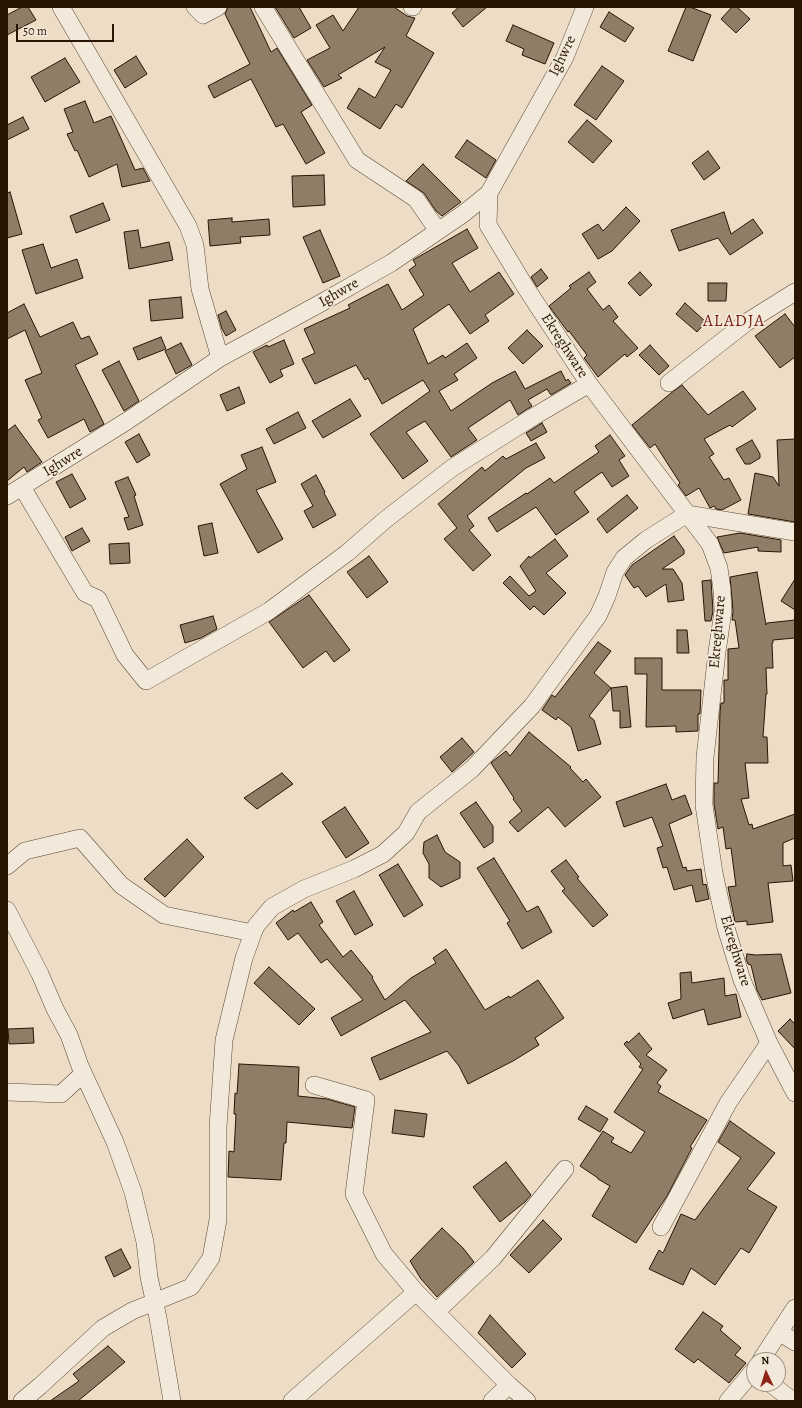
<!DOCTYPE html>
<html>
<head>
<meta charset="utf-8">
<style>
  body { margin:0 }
  #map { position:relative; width:802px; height:1408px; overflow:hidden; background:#edddc6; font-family:Alegreya,serif }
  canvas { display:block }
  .frame { position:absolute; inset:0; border:8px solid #291503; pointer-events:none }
  .north { position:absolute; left:746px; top:1352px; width:40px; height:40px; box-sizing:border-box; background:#f3e9da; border:1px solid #a29484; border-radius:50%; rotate:356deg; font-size:11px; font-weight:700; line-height:16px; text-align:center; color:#291503 }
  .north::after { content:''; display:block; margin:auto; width:14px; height:18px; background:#8f2418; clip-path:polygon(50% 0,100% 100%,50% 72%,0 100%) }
  .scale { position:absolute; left:16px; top:24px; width:98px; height:18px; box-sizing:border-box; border:2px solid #291503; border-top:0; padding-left:5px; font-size:12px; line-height:14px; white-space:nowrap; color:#291503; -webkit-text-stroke:3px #f3e9da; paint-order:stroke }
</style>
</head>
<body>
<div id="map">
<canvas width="802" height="1408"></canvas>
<div class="frame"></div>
<div class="north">N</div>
<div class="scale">50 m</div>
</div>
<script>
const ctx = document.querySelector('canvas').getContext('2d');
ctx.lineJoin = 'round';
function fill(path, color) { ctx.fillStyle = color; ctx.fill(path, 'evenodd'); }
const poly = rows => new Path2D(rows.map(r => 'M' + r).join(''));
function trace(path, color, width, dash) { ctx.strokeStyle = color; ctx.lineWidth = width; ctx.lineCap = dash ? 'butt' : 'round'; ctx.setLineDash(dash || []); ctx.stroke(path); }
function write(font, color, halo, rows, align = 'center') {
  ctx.font = font + ' Alegreya,serif'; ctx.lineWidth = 3.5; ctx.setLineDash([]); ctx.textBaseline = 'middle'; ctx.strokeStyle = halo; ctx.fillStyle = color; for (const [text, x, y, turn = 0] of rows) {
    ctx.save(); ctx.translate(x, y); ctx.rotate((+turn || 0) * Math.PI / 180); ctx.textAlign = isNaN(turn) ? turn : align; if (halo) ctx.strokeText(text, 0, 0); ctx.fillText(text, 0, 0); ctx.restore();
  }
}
const building = poly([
  [22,7,28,7,36,20,7,35,7,15,22,7],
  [228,7,250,7,271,52,277,48,312,105,301,112,325,153,306,164,283,124,276,127,251,79,214,98,208,86,250,64,225,14,228,7],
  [275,7,299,7,311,28,294,38,275,7],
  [359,7,394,7,407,16,415,18,406,36,434,53,402,108,396,104,380,129,347,108,359,88,375,98,391,70,375,62,385,47,338,75,342,78,324,87,307,60,330,48,316,25,333,15,343,31,359,7],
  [459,7,487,7,463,27,452,13,459,7],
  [686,7,690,7,711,15,693,61,668,51,686,7],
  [732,7,737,7,750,19,736,33,721,19,732,7],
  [609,12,634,28,625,42,600,27,609,12],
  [513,25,554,43,545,64,522,55,524,49,506,41,513,25],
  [136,56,147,74,125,88,114,70,136,56],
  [65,58,80,82,45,102,31,77,65,58],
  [602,66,624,81,596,120,574,105,602,66],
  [85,101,94,123,111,116,135,170,143,168,150,181,122,187,117,164,89,177,77,150,75,151,67,134,73,132,64,109,85,101],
  [23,117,29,129,7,140,7,125,23,117],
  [587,120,612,141,593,163,568,142,587,120],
  [467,140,496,160,486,178,455,157,467,140],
  [708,151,720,168,704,180,692,163,708,151],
  [423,164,461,202,442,216,436,211,424,193,406,181,423,164],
  [324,175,325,205,293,207,292,176,324,175],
  [10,192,22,234,7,238,7,193,10,192],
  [103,203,110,220,76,233,70,216,103,203],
  [626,207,640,221,612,251,598,259,582,234,598,224,603,231,626,207],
  [724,212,731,234,753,219,763,233,730,255,718,238,679,251,671,230,724,212],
  [232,218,232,222,269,219,270,235,240,237,241,243,210,246,208,220,232,218],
  [467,229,478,248,452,263,470,292,499,272,514,294,485,315,489,321,470,334,449,304,413,329,428,364,443,355,445,358,467,343,477,358,454,374,458,380,439,391,451,411,492,383,515,371,525,389,561,371,566,381,568,379,571,383,551,395,547,389,528,400,532,406,518,415,510,400,468,428,477,440,451,457,425,421,406,432,428,461,403,479,370,434,430,391,423,380,382,404,368,378,365,380,356,365,315,384,302,359,315,353,304,329,350,308,348,305,388,284,402,310,424,295,409,270,416,265,413,260,467,229],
  [138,230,141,248,169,242,173,260,129,269,124,232,138,230],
  [320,230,340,276,323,283,303,237,320,230],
  [43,244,51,268,77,259,83,278,36,294,22,250,43,244],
  [541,269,548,278,537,287,531,277,541,269],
  [589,272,596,282,587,289,603,310,609,305,618,317,613,321,638,348,627,357,625,354,598,377,584,358,587,355,569,331,568,332,549,306,571,288,569,286,589,272],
  [640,272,652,285,640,296,628,283,640,272],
  [708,283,727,283,726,301,708,301,708,283],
  [181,297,183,318,151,321,149,300,181,297],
  [685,303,706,322,697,332,676,314,685,303],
  [24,304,40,337,73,322,81,339,89,336,98,354,75,365,104,424,90,432,84,419,48,438,38,420,42,418,25,380,42,373,25,330,7,339,7,313,24,304],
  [226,311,236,330,226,336,222,329,218,315,226,311],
  [785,314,795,327,795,357,780,368,755,336,785,314],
  [527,330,543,346,523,364,508,348,527,330],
  [161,337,166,349,138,360,133,348,161,337],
  [284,340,294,364,280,370,283,376,270,383,253,352,267,345,268,347,284,340],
  [181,343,192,365,176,374,165,351,181,343],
  [650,345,669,366,659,375,639,355,650,345],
  [119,361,139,401,124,411,102,370,119,361],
  [682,385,708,415,743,391,756,409,732,427,730,425,704,439,714,454,709,457,724,480,729,478,741,500,722,510,716,509,714,506,710,508,699,488,686,496,678,485,680,483,655,444,650,448,632,425,671,393,682,385],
  [239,387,245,403,227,411,220,395,239,387],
  [350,399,361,416,323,438,312,421,350,399],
  [298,412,306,428,274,444,266,429,298,412],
  [542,423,547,432,531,441,526,433,542,423],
  [15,425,42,462,27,472,24,467,7,481,7,431,15,425],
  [139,434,150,455,137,463,125,442,139,434],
  [610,435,625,456,619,460,629,476,612,487,602,472,574,492,589,512,556,535,536,507,497,532,488,518,526,493,527,494,550,478,554,483,599,452,595,446,610,435],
  [795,439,795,522,748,514,755,473,773,477,779,486,777,440,795,439],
  [752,440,760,454,760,458,750,464,745,464,736,449,752,440],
  [536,443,545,458,526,468,467,516,474,526,469,530,491,555,473,571,444,539,457,528,438,504,482,467,485,471,503,456,506,459,536,443],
  [262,447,276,482,256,490,283,539,258,553,220,484,247,469,241,455,262,447],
  [72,474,86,499,70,508,56,482,72,474],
  [316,475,325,492,324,493,336,515,313,528,304,511,313,506,301,484,316,475],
  [128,477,136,495,134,496,143,525,128,530,124,518,129,517,115,482,128,477],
  [627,495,638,508,607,533,597,519,627,495],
  [212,523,218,553,204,556,198,526,212,523],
  [82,528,90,541,72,551,65,537,82,528],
  [740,533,781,540,781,552,758,551,758,547,724,553,717,537,740,533],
  [674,536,684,550,684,554,662,569,673,569,682,583,684,600,668,602,666,584,646,597,638,586,634,588,625,575,632,565,674,536],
  [555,539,568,556,546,573,566,593,544,615,534,606,530,610,503,583,510,576,529,596,536,591,520,566,529,556,530,558,555,539],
  [129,543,130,563,110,564,109,544,129,543],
  [369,556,388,582,367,598,347,572,369,556],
  [757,572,766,625,767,623,795,620,795,638,773,640,773,643,772,643,773,668,766,668,767,694,766,694,763,737,767,737,768,763,745,763,749,798,741,799,749,825,752,824,753,829,795,814,795,838,783,843,783,866,791,865,793,881,768,883,773,922,747,925,747,921,735,922,728,887,736,886,731,848,726,849,723,827,718,829,714,804,714,783,718,783,720,711,721,703,724,703,724,680,728,680,728,649,739,648,735,620,732,620,733,611,730,577,757,572],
  [795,579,795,610,781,601,795,579],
  [711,580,713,611,711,621,705,621,702,581,711,580],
  [309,595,350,650,334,662,326,651,303,668,269,622,309,595],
  [213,616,217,629,201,638,185,643,180,625,213,616],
  [677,630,687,630,689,653,677,653,677,630],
  [598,642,611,651,594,673,611,688,627,686,631,727,620,728,620,711,613,711,611,688,589,716,594,720,601,744,578,751,571,727,558,717,556,720,542,710,552,695,555,697,598,642],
  [635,658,662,658,662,690,701,690,700,714,698,714,698,731,676,732,676,726,646,727,647,674,635,674,635,658],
  [529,732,571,767,570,768,583,782,586,779,601,797,565,827,548,807,518,832,509,822,522,811,513,799,514,798,491,763,497,758,506,751,510,756,529,732],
  [462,738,474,752,452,772,440,757,462,738],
  [282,773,293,784,257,809,244,798,282,773],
  [666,784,672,800,685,795,692,814,669,824,683,868,686,867,687,871,701,869,703,885,706,884,709,899,696,902,692,885,674,890,667,867,663,868,657,848,663,846,652,817,624,827,616,802,666,784],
  [476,802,493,826,493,842,484,848,460,813,476,802],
  [345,807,369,843,346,858,322,822,345,807],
  [437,835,445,852,460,862,460,878,441,887,429,878,429,864,423,853,424,842,437,835],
  [187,839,204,857,165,897,144,879,187,839],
  [494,858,527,912,538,906,552,932,522,949,507,923,510,921,477,868,494,858],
  [566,860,579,877,577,878,608,915,593,927,562,891,565,889,551,871,566,860],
  [398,864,423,905,404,917,379,875,398,864],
  [354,891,373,925,355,935,336,901,354,891],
  [311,902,323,922,319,925,343,957,351,950,373,977,372,978,385,1000,411,978,436,963,433,958,446,949,485,1010,509,996,510,998,538,980,564,1018,535,1038,539,1045,513,1061,468,1084,459,1066,447,1051,380,1080,371,1058,431,1032,405,1000,341,1036,331,1018,363,1000,327,959,321,963,298,933,288,940,276,923,293,910,294,912,311,902],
  [747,954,756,955,781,954,791,993,762,1000,757,990,751,965,748,964,746,959,747,954],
  [269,967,315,1009,299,1025,254,983,269,967],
  [691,972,692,983,724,978,725,996,736,994,741,1017,708,1025,704,1009,673,1019,668,1003,681,999,680,973,691,972],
  [790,1019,795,1024,795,1049,778,1031,790,1019],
  [33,1028,34,1043,9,1044,8,1029,33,1028],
  [639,1033,652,1049,646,1055,667,1070,657,1083,661,1086,658,1092,707,1120,690,1147,692,1148,667,1196,636,1243,592,1216,610,1186,598,1179,598,1178,580,1166,603,1131,614,1138,611,1142,631,1153,645,1132,614,1112,643,1069,639,1067,641,1064,624,1044,627,1041,628,1043,639,1033],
  [239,1064,299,1067,298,1096,327,1099,355,1107,352,1128,287,1122,286,1143,284,1143,281,1180,228,1177,229,1151,234,1152,236,1114,234,1114,235,1093,237,1094,239,1064],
  [586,1106,608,1119,600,1132,578,1119,586,1106],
  [395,1110,427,1114,424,1137,392,1133,395,1110],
  [730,1121,775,1153,747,1189,777,1207,749,1253,741,1248,715,1285,691,1268,683,1285,649,1269,659,1250,663,1253,681,1214,695,1220,741,1158,718,1142,730,1121],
  [506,1162,531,1195,525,1202,500,1222,473,1187,506,1162],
  [543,1220,562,1239,529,1273,510,1255,543,1220],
  [442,1228,463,1248,474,1262,437,1297,421,1279,410,1261,442,1228],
  [121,1249,131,1268,114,1277,105,1257,121,1249],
  [703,1312,723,1326,720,1330,741,1348,735,1355,746,1363,729,1383,698,1359,694,1363,675,1349,703,1312],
  [490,1315,526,1354,512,1368,478,1333,490,1315],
  [108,1346,125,1362,78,1401,50,1401,79,1381,73,1374,108,1346]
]);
const minor = poly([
  [61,7,188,226,195,245,200,289,220,358],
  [195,7,203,15,218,7],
  [263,7,357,160,416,199,438,231],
  [412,7,413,7],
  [489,193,488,225,526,288,589,384,710,544,719,568,722,590,723,611,717,652,705,757,704,805,714,873,726,928,742,980,769,1043,795,1093],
  [669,383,747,322,795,292],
  [22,487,85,593,98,599,125,655,146,681,269,611,347,553,385,520,452,468,533,417,589,384],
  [7,496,127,421,220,358,321,303,391,263,463,214,489,193,565,57,585,7],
  [7,866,25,851,80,838,121,885,164,915,253,933],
  [7,910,40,974,55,1009,69,1035,80,1066,115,1142,133,1192,145,1242,149,1277,158,1318,172,1401],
  [314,1085,366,1100,354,1194,384,1254,416,1292,509,1385,527,1401],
  [7,1092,61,1094,83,1074],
  [661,1227,728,1103,769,1043],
  [437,1311,493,1258,565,1169],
  [779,1332,795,1342],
  [761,1360,795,1308],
  [771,1384,793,1401],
  [22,1401,40,1386,103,1328,132,1311,191,1287,211,1258,218,1220,218,1127,224,1040,244,958,253,933,256,926,272,907,304,889,354,869,383,854,406,833,418,812,472,769,532,706,598,616,607,596,615,572,624,558,646,540,687,514,795,532],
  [292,1401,416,1292],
  [492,1401,509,1385],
  [728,1401,754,1370]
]);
const streetNames = [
  ["Ighwre",563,56,-64],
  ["Ighwre",339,293,-30],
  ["Ekreghware",564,346,57],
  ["Ighwre",63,462,-32],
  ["Ekreghware",718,632,-85],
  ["Ekreghware",735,951,73]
];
const quarterNames = [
  ["ALADJA",734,322]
];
fill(building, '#8f7d68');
trace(building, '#291503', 1);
trace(minor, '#5a4734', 18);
trace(minor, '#f3e9da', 17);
write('15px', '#291503', '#f3e9da', streetNames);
ctx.letterSpacing = '1px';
write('17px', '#7a1f14', '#f3e9da', quarterNames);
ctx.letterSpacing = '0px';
</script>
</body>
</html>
